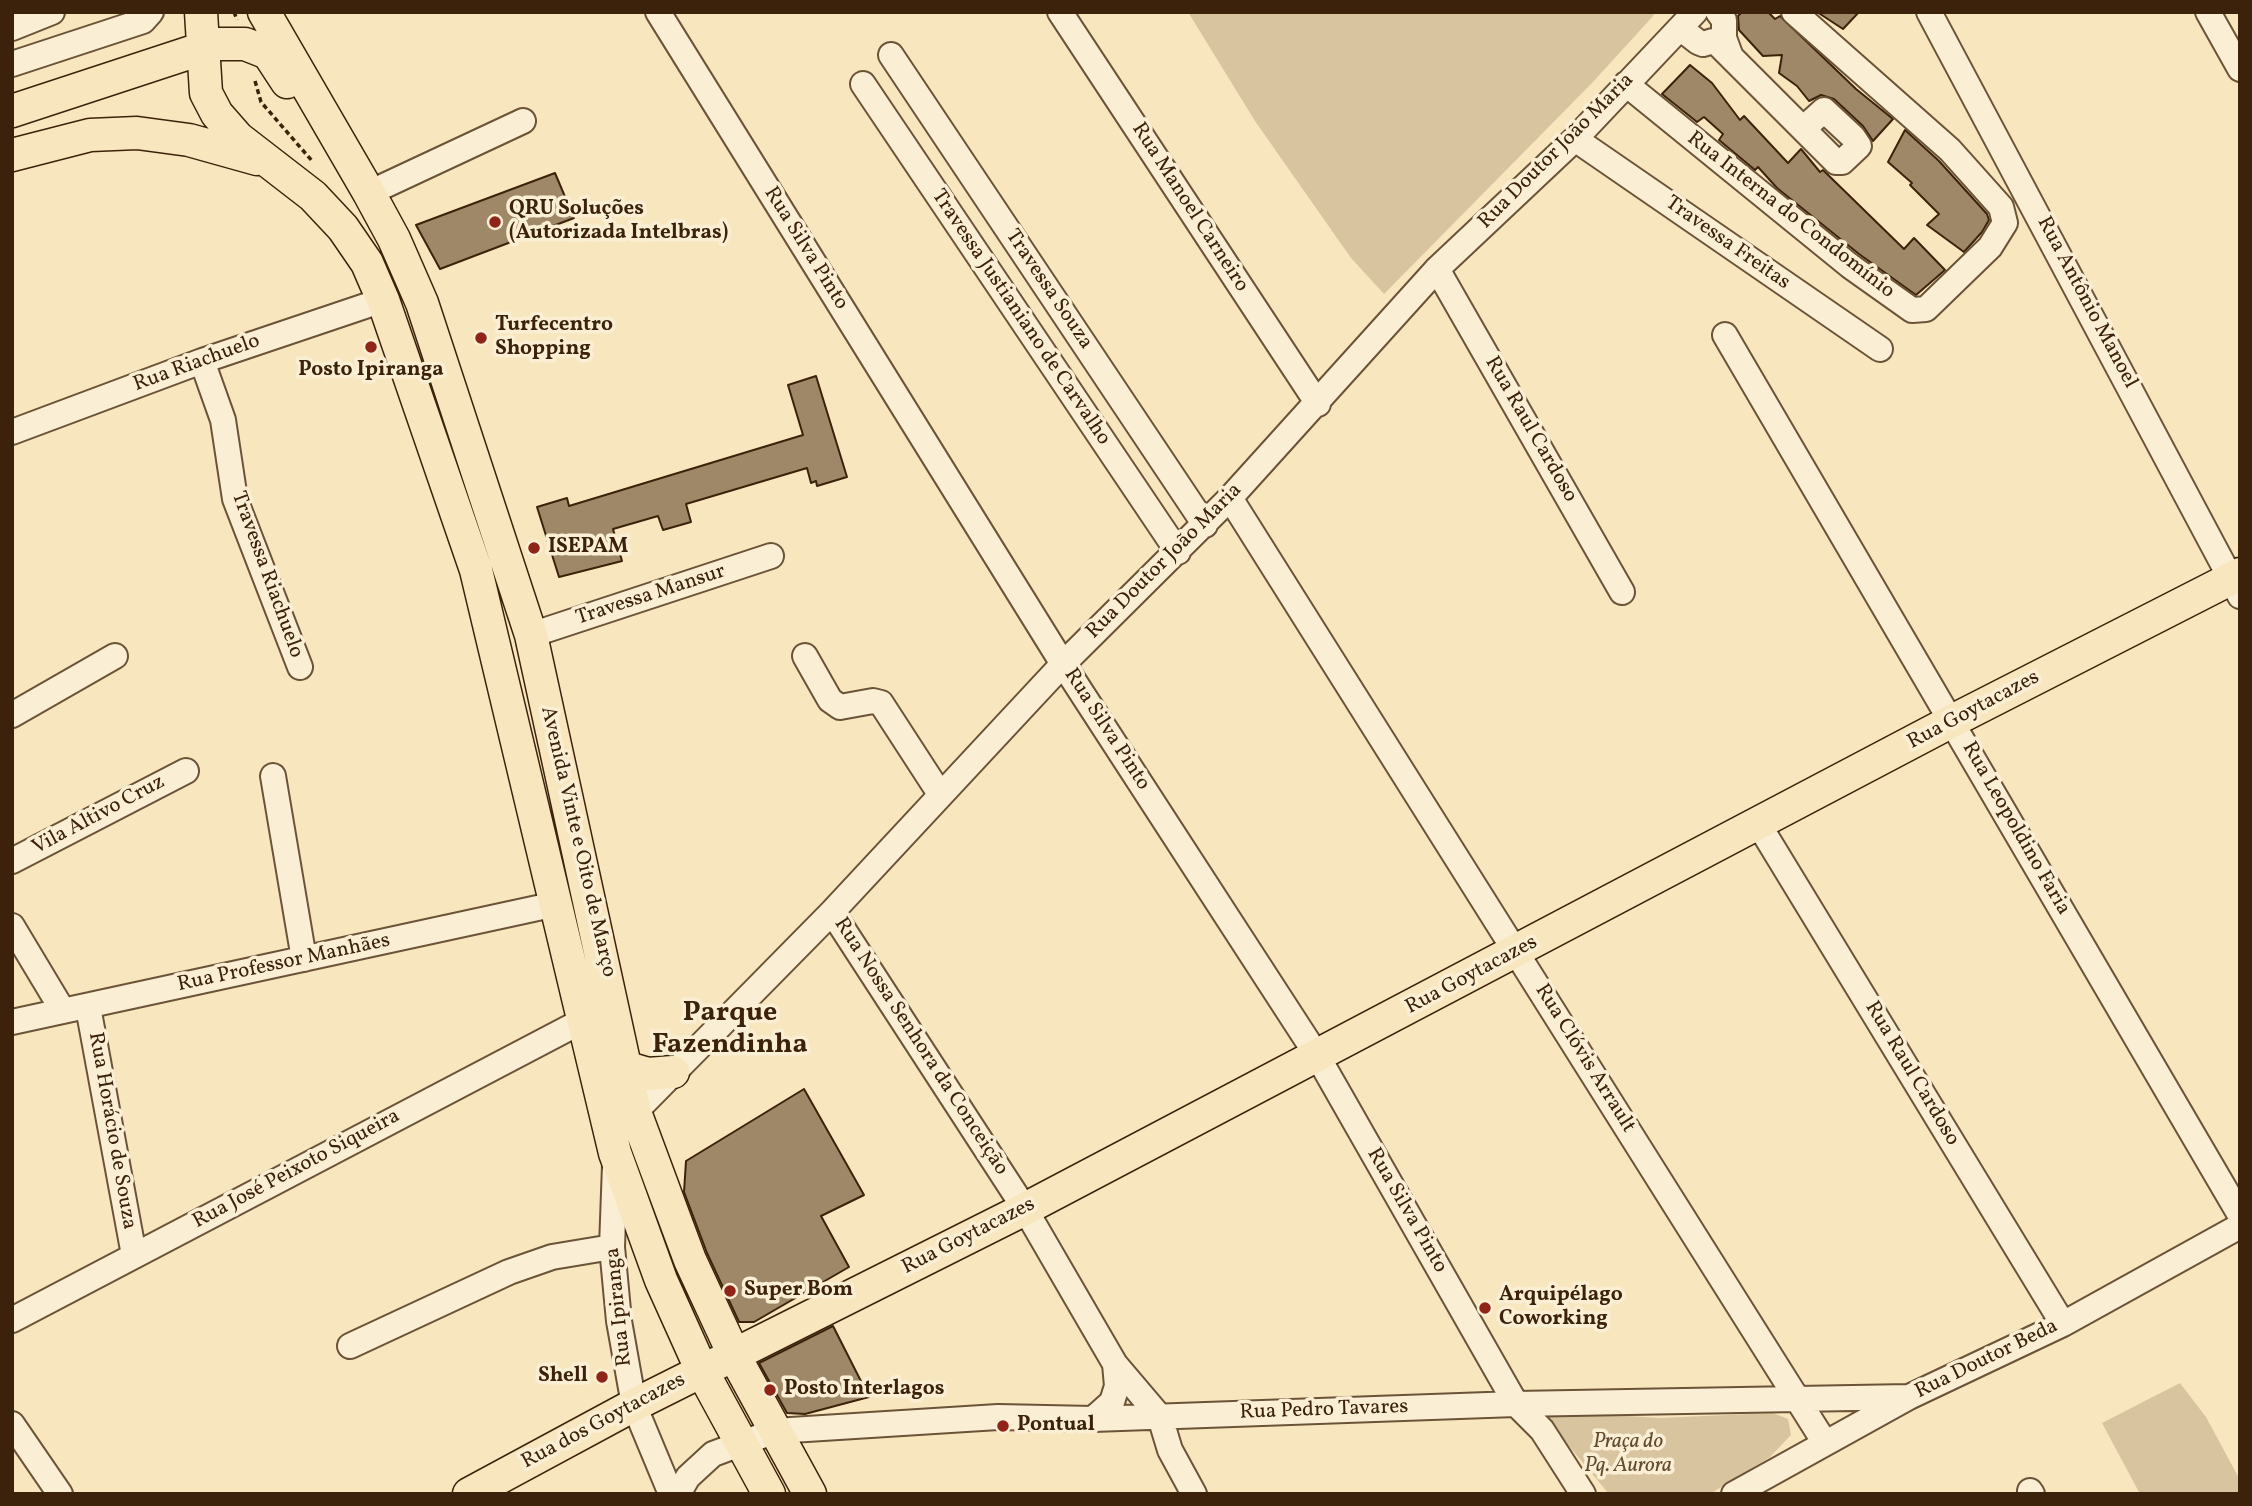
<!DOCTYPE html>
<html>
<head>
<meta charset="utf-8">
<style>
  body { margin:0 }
  #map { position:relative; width:2252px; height:1506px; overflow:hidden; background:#f8e6be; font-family:Vollkorn,serif }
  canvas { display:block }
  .frame { position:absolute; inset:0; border:14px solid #3c220a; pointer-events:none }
</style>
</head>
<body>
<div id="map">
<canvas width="2252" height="1506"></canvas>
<div class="frame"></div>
</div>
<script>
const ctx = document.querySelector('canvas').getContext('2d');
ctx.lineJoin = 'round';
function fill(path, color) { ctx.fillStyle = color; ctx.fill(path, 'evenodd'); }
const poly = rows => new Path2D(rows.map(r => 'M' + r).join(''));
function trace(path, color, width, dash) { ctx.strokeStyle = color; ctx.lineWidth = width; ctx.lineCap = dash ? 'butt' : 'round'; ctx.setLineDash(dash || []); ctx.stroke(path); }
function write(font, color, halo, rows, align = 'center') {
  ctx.font = font + ' Vollkorn,serif'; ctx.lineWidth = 7; ctx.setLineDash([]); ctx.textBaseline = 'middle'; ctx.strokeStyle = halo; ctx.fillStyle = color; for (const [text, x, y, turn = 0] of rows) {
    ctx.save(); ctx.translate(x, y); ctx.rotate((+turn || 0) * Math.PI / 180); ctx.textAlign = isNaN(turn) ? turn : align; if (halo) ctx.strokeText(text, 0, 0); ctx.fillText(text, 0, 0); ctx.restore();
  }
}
const green = poly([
  [1188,12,1652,12,1654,15,1592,83,1384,294,1351,258,1255,121],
  [2180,1383,2206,1417,2240,1480,2240,1494,2140,1494,2102,1423],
  [1539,1410,1659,1418,1773,1413,1788,1419,1791,1435,1770,1457,1710,1494,1609,1494]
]);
const building = poly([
  [1742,12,1768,12,1775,19,1780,16,1856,89,1893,119,1873,141,1863,126,1834,99,1821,95,1809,101,1797,86,1779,73,1782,55,1763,56,1739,30,1738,16,1742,12],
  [1817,12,1859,12,1843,29,1817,12],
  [1690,65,1712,83,1740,120,1744,116,1788,163,1801,149,1820,172,1823,170,1904,249,1914,238,1945,270,1916,295,1859,254,1777,188,1758,167,1755,170,1719,140,1723,134,1704,117,1697,122,1662,94,1690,65],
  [1905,130,1939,161,1987,214,1989,220,1982,232,1964,252,1927,225,1939,214,1910,185,1912,183,1888,162,1905,130],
  [555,173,574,218,440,269,416,225,555,173],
  [816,376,847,477,817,486,816,481,811,483,807,468,686,504,691,522,663,530,658,516,613,529,622,561,559,577,537,507,567,498,569,506,803,435,788,385,816,376],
  [804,1089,864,1195,821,1216,849,1267,754,1322,739,1322,707,1253,684,1192,686,1161,804,1089],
  [833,1326,869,1397,805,1414,787,1413,759,1363,833,1326]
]);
const path = poly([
  [234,12,237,20],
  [255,81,261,102,313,162]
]);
const minor = poly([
  [658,12,1063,664,1318,1057,1516,1404,1542,1430,1583,1494],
  [1060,12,1318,404],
  [1718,12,1724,20,1724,38,1731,57],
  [1929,12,2240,596],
  [2208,12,2240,69],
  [12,28,52,12],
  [1680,28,1698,42,1703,44,1713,41,1719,45,1836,162,1842,162,1859,146,1853,137,1824,110,1803,129],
  [891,55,1205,525],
  [12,64,143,21,151,12],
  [863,84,1178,552],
  [1626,84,1850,266,1912,310,1926,309,1990,247,2005,223,2001,207,1950,150,1794,12],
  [1575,139,1880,349],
  [369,193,523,121],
  [1437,269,1622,592],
  [1725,335,2240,1215],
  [202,361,223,420,235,499,300,667],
  [12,432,202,361,383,300],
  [1230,498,1825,1443],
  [531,635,771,556],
  [805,656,830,700,840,707,873,701,881,703,940,794],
  [12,715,115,656],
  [273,776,304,959],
  [1759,825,2063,1324],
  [12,861,186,771],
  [832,912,1025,1209,1115,1364,1160,1417,1170,1450,1194,1494],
  [12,926,63,1011],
  [88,1007,134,1255],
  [12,1022,556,904],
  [635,1112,832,912,1063,664,1230,498,1437,269,1575,139,1695,12],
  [615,1165,612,1247,619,1321,634,1405,671,1494],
  [12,1320,582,1021],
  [350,1346,509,1272,552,1257,612,1247],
  [1093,1419,1112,1402,1117,1386,1115,1364],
  [12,1424,60,1494],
  [2030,1491,2032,1494],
  [678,1494,688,1477,713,1454,775,1431,998,1417,1093,1419,1516,1404,1909,1397],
  [1734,1494,1909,1397,2063,1324,2240,1226]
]);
const major = poly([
  [201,12,206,93,217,114,238,138,313,196,343,228,367,263,383,300,476,570,615,1153,661,1280,702,1371,769,1494],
  [264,12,369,193,394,239,422,303,531,635,635,1112,690,1260,735,1357,810,1494],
  [12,111,216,44,245,44,268,53,287,82],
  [12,155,90,135,137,133,189,140,257,159],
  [628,1068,648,1074,673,1072],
  [469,1494,634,1405,1025,1209,1952,721,2240,574]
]);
const markers = [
  [495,222,7,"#8f2418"],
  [481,338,7,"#8f2418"],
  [371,347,7,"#8f2418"],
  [534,548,7,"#8f2418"],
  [730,1291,7,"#8f2418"],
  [1485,1308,7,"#8f2418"],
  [602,1377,7,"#8f2418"],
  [770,1390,7,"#8f2418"],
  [1003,1426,7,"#8f2418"]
];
const streetNames = [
  ["Rua Doutor João Maria",1557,152,-45],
  ["Rua Manoel Carneiro",1189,208,57],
  ["Rua Interna do Condomínio",1790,216,38],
  ["Travessa Freitas",1727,244,35],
  ["Rua Silva Pinto",805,249,58],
  ["Travessa Souza",1048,290,56],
  ["Rua Antônio Manoel",2086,303,62],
  ["Travessa Justianiano de Carvalho",1020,318,56],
  ["Rua Riachuelo",197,364,-20],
  ["Rua Raul Cardoso",1530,430,60],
  ["Rua Doutor João Maria",1165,562,-45],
  ["Travessa Riachuelo",266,575,70],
  ["Travessa Mansur",651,596,-18],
  ["Rua Goytacazes",1974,711,-28],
  ["Rua Silva Pinto",1106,730,57],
  ["Vila Altivo Cruz",99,816,-28],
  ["Rua Leopoldino Faria",2015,829,60],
  ["Avenida Vinte e Oito de Março",577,842,77],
  ["Rua Professor Manhães",284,964,-12],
  ["Rua Goytacazes",1472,976,-28],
  ["Rua Nossa Senhora da Conceição",920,1047,57],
  ["Rua Clóvis Arrault",1584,1059,58],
  ["Rua Raul Cardoso",1911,1074,59],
  ["Rua Horácio de Souza",111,1131,80],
  ["Rua José Peixoto Siqueira",297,1170,-28],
  ["Rua Silva Pinto",1406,1211,60],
  ["Rua Goytacazes",969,1237,-27],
  ["Rua Ipiranga",620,1307,-96],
  ["Rua Doutor Beda",1987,1360,-26],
  ["Rua Pedro Tavares",1324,1411,-2],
  ["Rua dos Goytacazes",604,1422,-28]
];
const poiNames = [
  ["QRU Soluções",509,210],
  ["(Autorizada Intelbras)",509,234],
  ["Turfecentro",495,326],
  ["Shopping",495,350],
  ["Posto Ipiranga",371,371,"center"],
  ["ISEPAM",548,548],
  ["Super Bom",744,1291],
  ["Arquipélago",1499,1296],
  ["Coworking",1499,1320],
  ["Shell",588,1377,"right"],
  ["Posto Interlagos",784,1390],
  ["Pontual",1017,1426]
];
const parkNames = [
  ["Praça do",1628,1443],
  ["Pq. Aurora",1628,1467]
];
const districtNames = [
  ["Parque",730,1015],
  ["Fazendinha",730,1047]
];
fill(green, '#d8c59f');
fill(building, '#9e8868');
trace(building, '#3c220a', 2);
trace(minor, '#6b5337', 28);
trace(major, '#3c220a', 35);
trace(path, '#3c220a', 3.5, [5, 3.5]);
trace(minor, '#faefd5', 24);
trace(major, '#f8e6be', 32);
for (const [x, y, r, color] of markers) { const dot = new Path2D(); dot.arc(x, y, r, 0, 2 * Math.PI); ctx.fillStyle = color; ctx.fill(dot); trace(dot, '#faefd5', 2.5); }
write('21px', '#3c220a', '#faefd5', streetNames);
write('bold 21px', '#3c220a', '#faefd5', poiNames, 'left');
write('italic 21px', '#634b2f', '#faefd5', parkNames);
write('bold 28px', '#3c220a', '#faefd5', districtNames);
</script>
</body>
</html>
